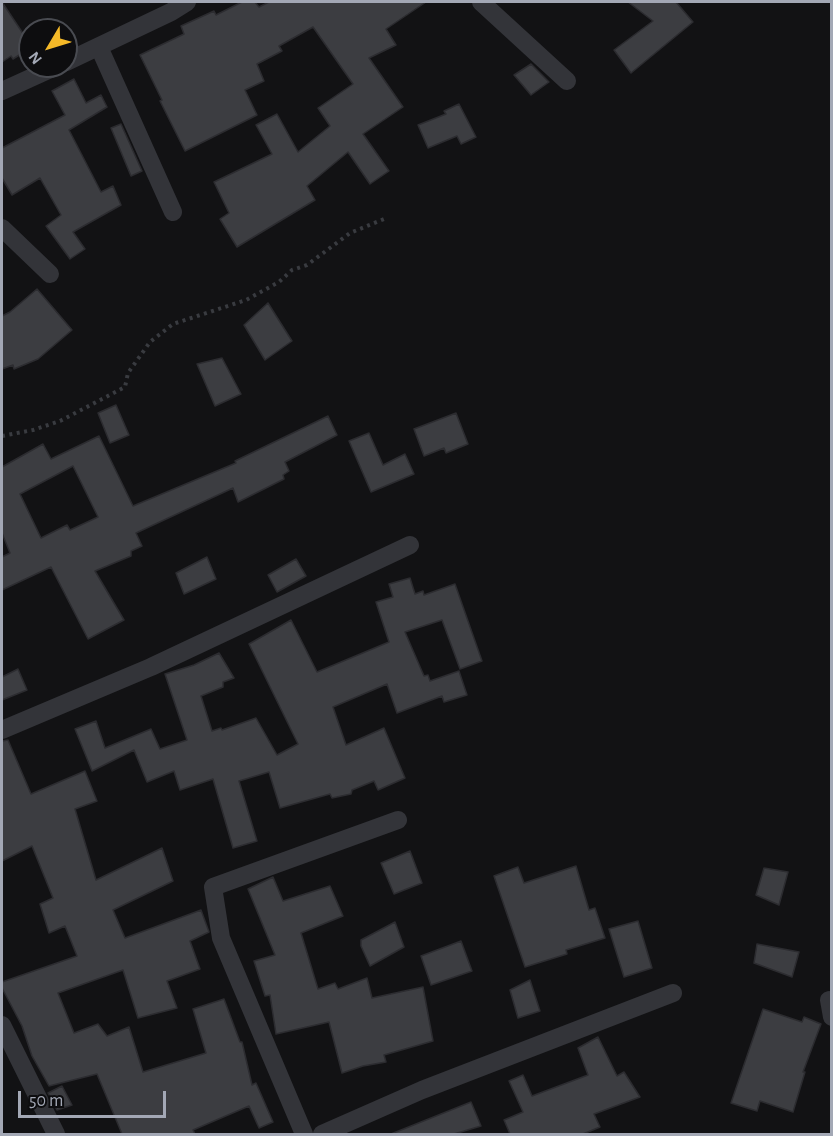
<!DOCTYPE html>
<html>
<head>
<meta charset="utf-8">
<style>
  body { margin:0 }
  #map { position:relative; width:833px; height:1136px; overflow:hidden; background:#121214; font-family:"Alegreya Sans",sans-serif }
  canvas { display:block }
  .frame { position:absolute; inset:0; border:3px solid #a3a8b5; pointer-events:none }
  .north { position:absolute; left:18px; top:18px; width:60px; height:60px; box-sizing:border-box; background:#0d0d0f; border:2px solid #494b51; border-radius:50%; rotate:232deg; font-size:16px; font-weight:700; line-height:24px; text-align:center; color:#a3a8b5 }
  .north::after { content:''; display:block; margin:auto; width:21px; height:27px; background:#f5b928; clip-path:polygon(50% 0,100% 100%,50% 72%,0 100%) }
  .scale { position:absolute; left:18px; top:1091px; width:148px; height:27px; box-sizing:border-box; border:3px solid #a3a8b5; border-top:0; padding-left:8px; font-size:18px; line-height:21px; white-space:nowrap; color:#a3a8b5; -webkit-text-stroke:4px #0d0d0f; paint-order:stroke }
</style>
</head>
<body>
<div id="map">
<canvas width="833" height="1136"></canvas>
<div class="frame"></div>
<div class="north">N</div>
<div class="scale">50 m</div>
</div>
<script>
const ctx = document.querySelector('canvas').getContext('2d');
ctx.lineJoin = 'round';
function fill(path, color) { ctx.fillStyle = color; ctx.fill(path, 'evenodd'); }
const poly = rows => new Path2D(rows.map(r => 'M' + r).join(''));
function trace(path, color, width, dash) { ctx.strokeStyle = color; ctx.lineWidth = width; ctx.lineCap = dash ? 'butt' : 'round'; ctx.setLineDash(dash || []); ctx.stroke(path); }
const building = poly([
  [2,2,30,44,30,48,13,59,11,56,2,62,2,2],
  [242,2,255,2,259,7,269,2,426,2,386,29,396,45,369,58,403,107,363,134,389,171,370,184,348,152,307,186,315,200,237,247,220,219,229,213,214,182,272,154,256,125,277,114,298,152,330,126,318,108,353,84,313,27,279,46,282,51,257,64,264,81,245,90,257,115,185,151,160,101,162,100,140,55,184,34,181,26,214,11,216,15,242,2],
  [628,2,676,2,693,22,631,73,614,50,653,21,628,2],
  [531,64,549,82,531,95,514,75,531,64],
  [74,79,86,103,101,95,107,107,69,130,101,192,113,186,121,205,73,232,85,249,70,259,46,226,61,215,40,178,12,195,2,178,2,148,65,115,52,91,74,79],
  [459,104,476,137,461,144,457,136,428,148,418,125,446,114,444,111,459,104],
  [121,124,142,171,131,176,111,128,121,124],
  [37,289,72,330,38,359,14,369,13,365,2,369,2,316,10,312,37,289],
  [268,303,292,341,265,360,244,325,268,303],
  [222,358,241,394,215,406,197,364,222,358],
  [116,405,129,435,110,443,98,413,116,405],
  [456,413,468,444,446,453,444,448,424,456,414,429,456,413],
  [328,416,337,435,285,462,289,471,283,475,284,479,238,502,233,488,136,533,142,546,131,551,131,556,95,571,124,620,88,639,51,567,2,590,2,557,10,553,2,533,2,467,43,444,51,459,99,436,133,506,236,463,235,461,328,416],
  [73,466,98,517,70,530,67,525,41,538,20,494,73,466],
  [369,433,383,465,405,454,414,474,371,492,349,441,369,433],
  [207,557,216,579,184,594,176,573,207,557],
  [296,559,306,576,277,592,268,575,296,559],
  [410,578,415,594,423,591,424,595,455,584,482,661,460,669,442,620,405,632,424,676,428,675,430,681,459,671,467,695,444,702,442,696,397,713,387,684,333,707,346,745,384,728,405,778,378,790,374,781,352,790,351,794,332,798,330,794,280,808,269,772,239,781,257,841,233,848,213,779,180,790,174,771,147,782,134,750,92,771,75,729,96,721,105,748,151,729,160,749,187,740,165,674,194,665,219,653,234,678,223,682,223,687,201,696,212,731,221,728,222,730,256,718,277,755,298,744,249,644,291,620,317,672,389,642,376,602,393,597,389,584,410,578],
  [18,669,27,690,2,700,2,677,18,669],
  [8,740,31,794,85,771,97,801,75,809,96,880,162,848,173,881,113,910,125,938,201,910,209,932,190,941,200,969,167,981,177,1008,138,1018,123,970,58,993,74,1033,98,1024,107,1036,129,1027,143,1072,206,1053,193,1009,224,999,240,1042,242,1042,252,1085,256,1083,273,1122,259,1128,249,1106,193,1130,195,1134,122,1134,97,1074,49,1086,32,1056,22,1026,2,988,2,982,77,956,65,926,49,933,40,904,53,898,32,846,2,861,2,741,8,740],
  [410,851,422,883,394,894,381,863,410,851],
  [576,866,589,910,595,908,605,938,566,950,567,954,525,967,494,876,518,867,524,883,576,866],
  [764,868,788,872,779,905,756,895,764,868],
  [273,877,283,901,330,886,343,916,301,933,318,989,335,983,338,989,367,978,372,998,423,987,433,1041,384,1055,386,1062,363,1066,342,1073,329,1022,276,1034,270,995,265,996,254,961,275,955,248,889,273,877],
  [638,921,652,968,624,977,609,929,638,921],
  [395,922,404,947,370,966,361,946,361,940,395,922],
  [461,941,472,971,431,985,421,956,461,941],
  [757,944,799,952,792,977,754,963,757,944],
  [530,980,540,1011,518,1018,510,990,530,980],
  [763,1009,802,1022,804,1017,821,1024,803,1072,805,1072,793,1112,760,1101,757,1111,731,1103,763,1009],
  [598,1037,617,1076,624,1072,640,1097,594,1114,600,1127,583,1134,510,1134,504,1120,523,1112,509,1081,523,1075,532,1096,588,1075,578,1048,598,1037],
  [62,1086,72,1105,57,1110,48,1093,62,1086],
  [471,1102,481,1126,454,1134,391,1134,471,1102]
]);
const path = poly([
  [2,436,33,430,60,421,125,387,128,373,150,342,173,324,246,300,279,282,292,270,307,265,350,233,384,219]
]);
const minor = poly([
  [481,2,567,81],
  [99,47,173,212],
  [66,62,171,12,187,2],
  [2,91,57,66],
  [2,228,50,274],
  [2,730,151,667,410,545],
  [829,1000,832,1017],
  [2,1025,56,1134],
  [304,1134,221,938,213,887,398,820],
  [322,1134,422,1090,673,993]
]);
fill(building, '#3c3d41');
trace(building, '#2c2c30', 1.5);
trace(path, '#393b40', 4, [3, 4.5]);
trace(minor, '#333439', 18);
</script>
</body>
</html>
